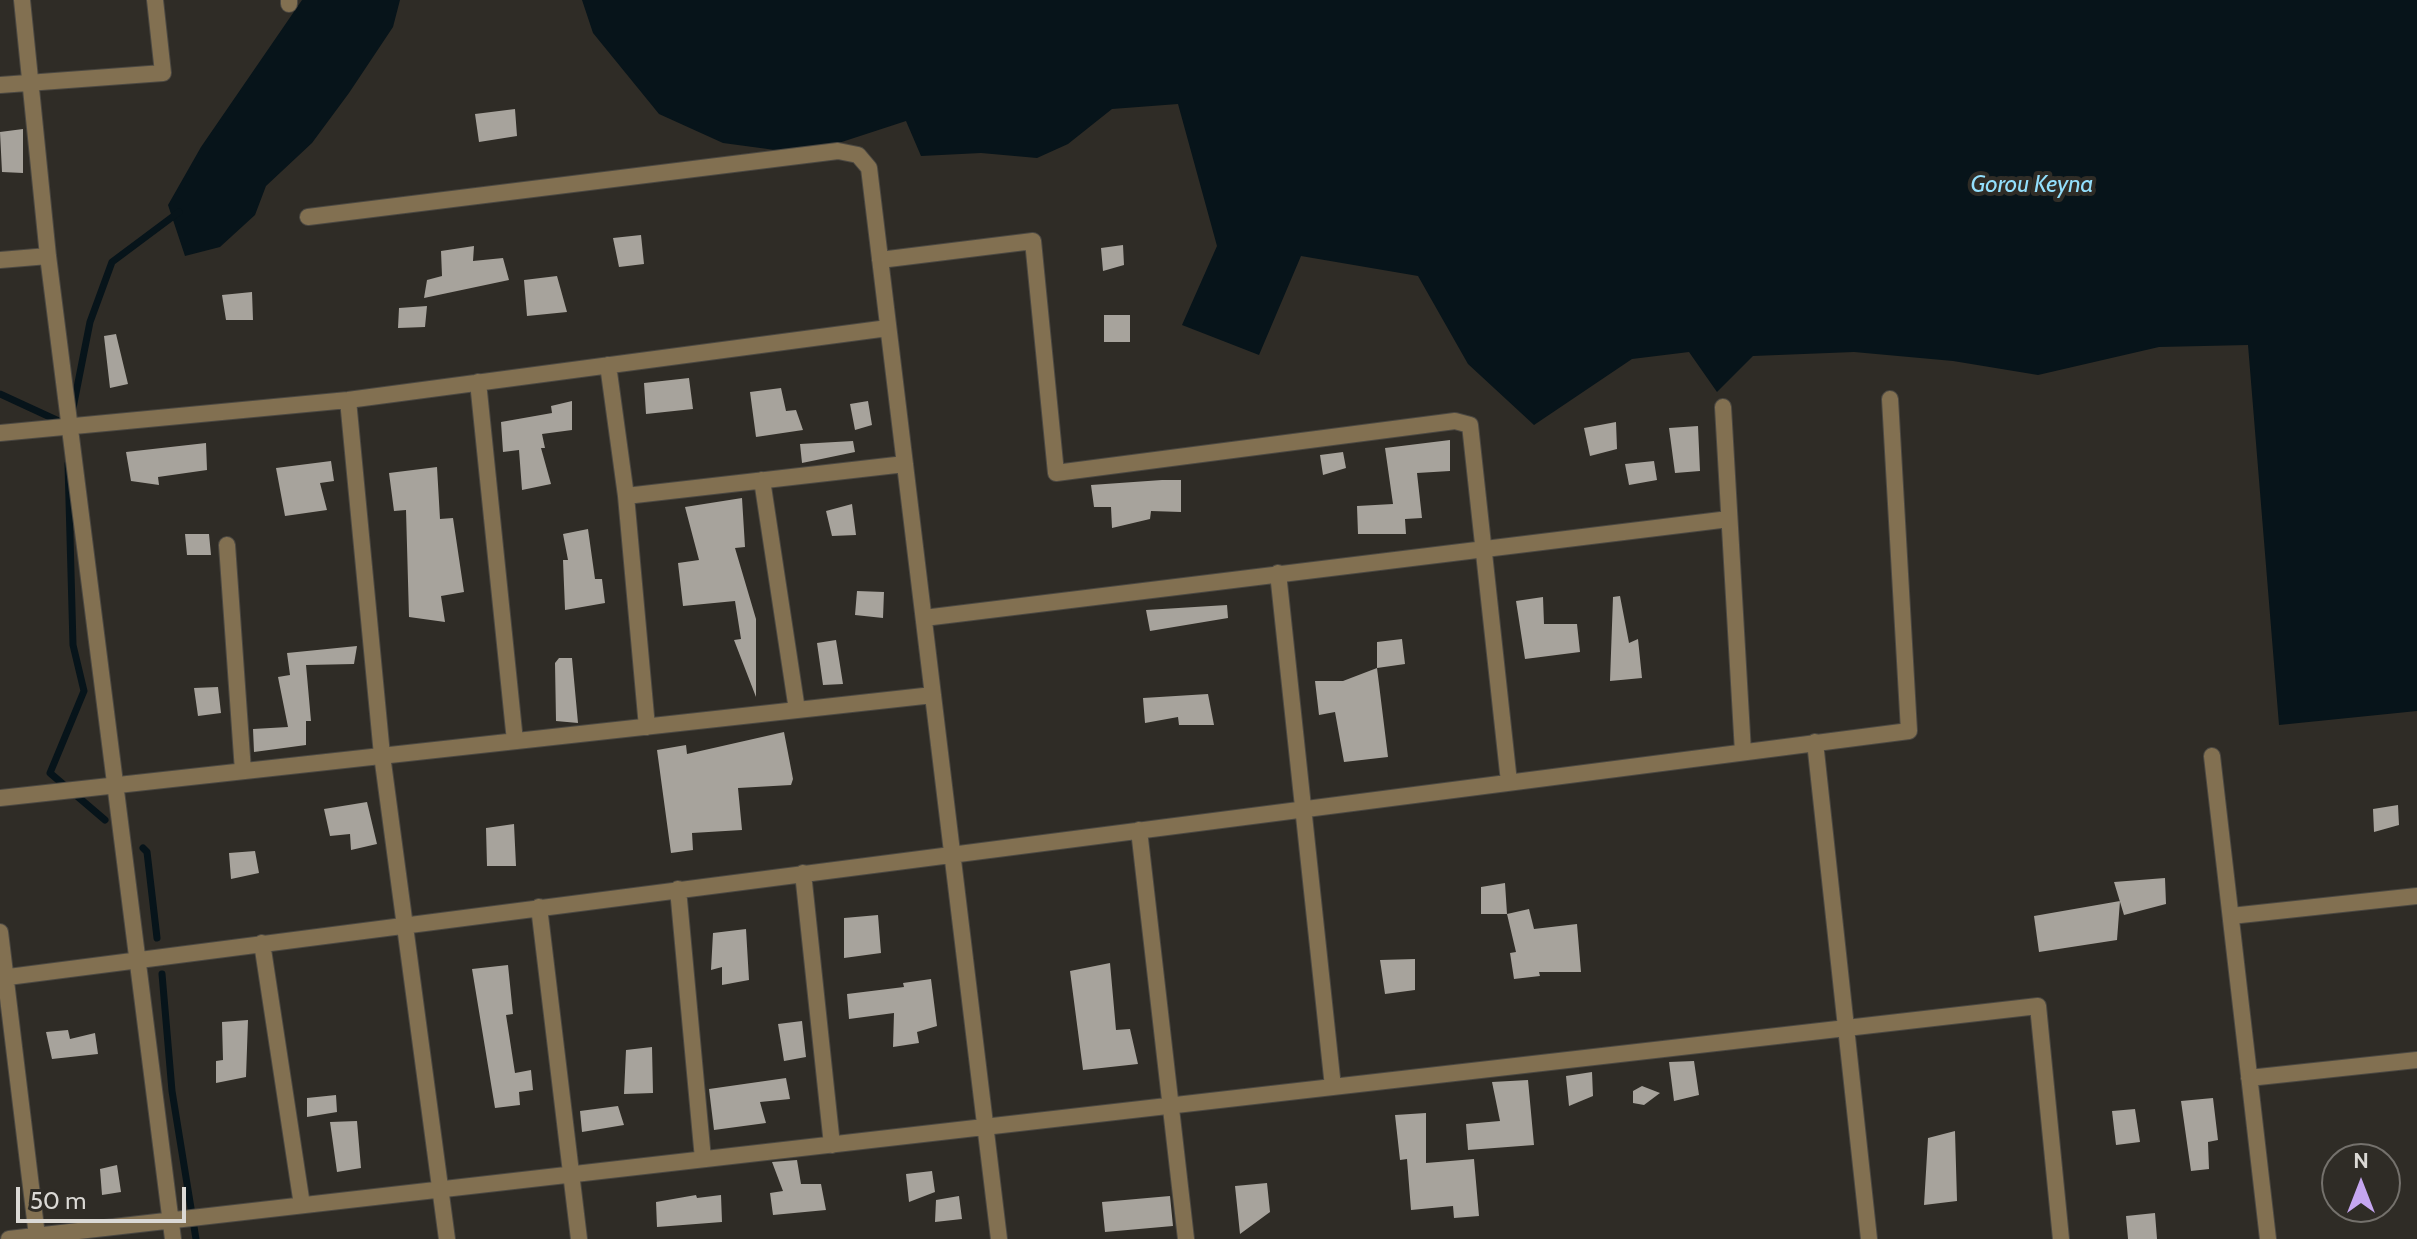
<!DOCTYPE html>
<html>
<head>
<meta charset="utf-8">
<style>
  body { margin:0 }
  #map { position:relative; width:2417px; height:1239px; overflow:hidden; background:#2f2c26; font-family:Cabin,sans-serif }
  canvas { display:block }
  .north { position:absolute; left:2321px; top:1143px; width:80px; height:80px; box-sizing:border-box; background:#2f2c26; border:2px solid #74716c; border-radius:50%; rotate:0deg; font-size:22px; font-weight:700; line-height:32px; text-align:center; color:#dbd9d5 }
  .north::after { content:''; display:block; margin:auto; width:28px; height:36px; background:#c5a6f0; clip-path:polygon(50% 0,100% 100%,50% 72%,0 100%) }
  .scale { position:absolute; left:16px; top:1187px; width:170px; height:36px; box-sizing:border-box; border:4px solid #dbd9d5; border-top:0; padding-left:10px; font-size:24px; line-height:28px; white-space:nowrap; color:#dbd9d5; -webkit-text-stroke:6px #2f2c26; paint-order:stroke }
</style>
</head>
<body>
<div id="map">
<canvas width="2417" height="1239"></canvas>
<div class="north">N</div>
<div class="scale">50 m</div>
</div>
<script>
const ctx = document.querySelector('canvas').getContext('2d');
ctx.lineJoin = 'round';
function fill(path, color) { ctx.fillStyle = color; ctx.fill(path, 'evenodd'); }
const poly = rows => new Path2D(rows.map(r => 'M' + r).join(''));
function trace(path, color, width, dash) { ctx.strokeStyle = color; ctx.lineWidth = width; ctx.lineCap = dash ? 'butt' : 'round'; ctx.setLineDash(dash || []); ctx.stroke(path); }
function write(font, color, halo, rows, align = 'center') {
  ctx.font = font + ' Cabin,sans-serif'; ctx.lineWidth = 8; ctx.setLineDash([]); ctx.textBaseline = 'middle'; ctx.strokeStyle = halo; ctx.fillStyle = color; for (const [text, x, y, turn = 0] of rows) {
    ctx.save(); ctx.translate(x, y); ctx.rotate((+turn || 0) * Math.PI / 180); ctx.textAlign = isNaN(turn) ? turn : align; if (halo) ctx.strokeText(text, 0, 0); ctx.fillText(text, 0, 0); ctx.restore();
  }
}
const water = poly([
  [302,0,400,0,393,27,349,93,312,143,266,186,255,215,220,247,185,256,168,205,201,147],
  [582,0,2417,0,2417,711,2279,725,2248,345,2159,347,2038,375,1953,361,1854,352,1753,356,1717,392,1689,352,1632,359,1534,425,1468,364,1418,276,1301,256,1259,355,1182,325,1217,246,1178,104,1112,109,1068,144,1037,158,981,153,921,156,906,121,805,154,723,143,659,114,593,33]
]);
const stream = poly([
  [0,394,63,423],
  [73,408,90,322,112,262,179,212],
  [68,464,73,645,84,691,50,773,105,820],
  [143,848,147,852,157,938],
  [162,974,172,1091,196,1239]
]);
const building = poly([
  [515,109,517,136,479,142,475,114],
  [23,129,23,173,2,172,0,132],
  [641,235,644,264,619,267,613,238],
  [1123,245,1124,265,1103,271,1101,248],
  [474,246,473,261,503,258,509,280,424,298,427,280,442,276,441,251],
  [557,276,567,312,527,316,524,280],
  [252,292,253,320,226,320,222,295],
  [427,306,425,327,398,328,399,308],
  [1104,315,1130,315,1130,342,1104,342],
  [116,334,128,384,110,388,104,336],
  [689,378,693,409,646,414,644,383],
  [781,388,786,411,796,410,803,430,756,437,750,392],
  [572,401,572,430,542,434,545,448,541,448,551,484,522,490,519,450,503,452,501,422,552,413,551,406],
  [868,401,872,425,855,430,850,404],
  [1616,422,1617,449,1590,456,1584,428],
  [1698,426,1700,471,1675,473,1669,428],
  [1450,440,1450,471,1417,473,1422,518,1405,519,1406,534,1358,534,1357,506,1393,504,1385,448],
  [853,441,855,452,802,463,800,444],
  [206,443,207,470,158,477,159,485,131,481,126,452],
  [1343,452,1346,468,1323,475,1320,455],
  [331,461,334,481,320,483,327,510,285,516,276,468],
  [1654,461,1657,480,1629,485,1625,464],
  [437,467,440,519,453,518,464,592,441,596,445,622,409,617,406,510,394,511,389,473],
  [1162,480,1181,480,1181,512,1151,511,1150,519,1112,528,1111,507,1094,507,1091,485],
  [742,498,745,547,735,548,756,619,756,697,734,640,741,639,735,601,683,606,678,563,699,560,685,507],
  [852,504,856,535,832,536,826,511],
  [588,529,595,579,602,579,605,603,565,610,563,560,568,560,563,534],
  [185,534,209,534,211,555,187,555],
  [857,591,884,592,883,618,855,615],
  [1620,596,1629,643,1638,639,1642,678,1610,681,1613,597],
  [1543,597,1544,624,1577,624,1580,652,1525,659,1516,601],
  [1227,605,1228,618,1150,631,1146,610],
  [1402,639,1405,664,1377,668,1377,642],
  [836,640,843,684,823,685,817,643],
  [357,646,354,664,306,665,311,721,306,721,306,745,254,752,253,729,288,727,278,677,290,675,287,653],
  [559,658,572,658,578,723,556,721,555,663],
  [1377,668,1388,757,1344,762,1335,712,1319,715,1315,681,1343,681],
  [218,687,221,713,198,716,194,688],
  [1208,694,1214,725,1179,725,1178,717,1145,723,1143,698],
  [784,732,793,779,791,785,738,788,742,830,692,833,693,850,671,853,657,750,686,745,687,754],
  [367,802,377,844,351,850,350,834,330,836,324,809],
  [2398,805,2399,825,2374,832,2373,809],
  [514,824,516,866,487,866,486,828],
  [255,851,259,873,231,879,229,853],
  [2165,878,2166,904,2124,915,2114,882],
  [1505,883,1507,914,1481,914,1481,887],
  [2120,901,2117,940,2039,952,2034,916],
  [1529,909,1534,929,1577,924,1581,972,1539,972,1540,976,1514,979,1510,953,1516,952,1507,914],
  [878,915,881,953,844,958,844,918],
  [746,929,749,980,722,985,722,967,711,970,713,933],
  [1415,959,1415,990,1385,994,1380,960],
  [1110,963,1116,1030,1130,1029,1138,1064,1083,1070,1070,971],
  [508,965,513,1014,506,1015,515,1073,531,1070,533,1090,519,1092,520,1105,495,1108,472,969],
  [931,979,937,1026,917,1032,919,1043,893,1047,894,1013,849,1019,847,994,904,987,903,983],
  [248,1020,246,1077,216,1083,216,1061,223,1060,222,1022],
  [802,1021,806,1057,784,1061,778,1024],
  [68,1030,70,1039,95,1033,98,1054,52,1059,46,1032],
  [652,1047,653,1093,624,1094,626,1050],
  [1694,1061,1699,1095,1674,1101,1669,1062],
  [1592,1072,1593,1096,1569,1106,1566,1076],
  [786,1078,790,1099,760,1102,766,1123,714,1130,709,1089],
  [1528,1080,1534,1145,1468,1150,1466,1124,1500,1121,1492,1082],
  [1642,1086,1660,1093,1644,1105,1633,1103,1633,1091],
  [336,1095,337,1112,307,1117,307,1098],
  [2213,1098,2218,1140,2208,1142,2209,1169,2191,1171,2181,1101],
  [618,1106,624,1125,582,1132,580,1111],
  [2135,1109,2140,1142,2116,1145,2112,1111],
  [1426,1113,1426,1163,1474,1159,1479,1216,1454,1218,1453,1206,1411,1210,1407,1159,1400,1160,1395,1115],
  [357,1121,361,1168,337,1172,330,1122],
  [1955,1131,1957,1201,1924,1205,1928,1138],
  [797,1160,801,1184,821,1184,826,1210,773,1215,770,1193,783,1191,772,1162],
  [117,1165,121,1192,102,1195,100,1169],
  [932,1171,935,1192,909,1202,906,1174],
  [1267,1183,1270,1212,1240,1234,1235,1186],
  [696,1195,697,1198,721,1195,722,1222,657,1227,656,1202],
  [959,1196,962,1219,935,1222,936,1200],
  [1170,1196,1173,1226,1105,1232,1102,1202],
  [2155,1213,2157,1239,2128,1239,2126,1216]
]);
const street = poly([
  [22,0,48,256,173,1239],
  [289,0,289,4],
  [0,85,163,73,155,0],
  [308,217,838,151,858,155,869,168,999,1239],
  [0,260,48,256],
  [880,260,1033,241,1056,473,1455,421,1470,425,1509,782],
  [608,365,626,496,647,727],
  [478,382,515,741],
  [348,400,382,755,447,1239],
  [1723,407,1743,752],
  [0,433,348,400,888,328],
  [762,480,797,710],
  [626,496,905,464],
  [227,545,243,771],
  [1278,573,1333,1087],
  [924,618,1729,519],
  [1815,742,1869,1239],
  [2212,756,2268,1239],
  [0,798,933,695],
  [1139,830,1186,1239],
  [803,873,832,1145],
  [678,889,703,1159],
  [539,907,579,1239],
  [2231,916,2417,896],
  [0,932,37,1236],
  [262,943,302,1205],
  [0,978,1909,731,1890,399],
  [2249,1078,2417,1060],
  [9,1239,2038,1006,2061,1239]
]);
const waterNames = [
  ["Gorou Keyna",2032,185]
];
fill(water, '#07141a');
trace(stream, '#07141a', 7);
fill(building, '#a7a39c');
trace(street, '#4b4842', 18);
trace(street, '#827051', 16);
write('italic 24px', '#93dffc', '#2f2c26', waterNames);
</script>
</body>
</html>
